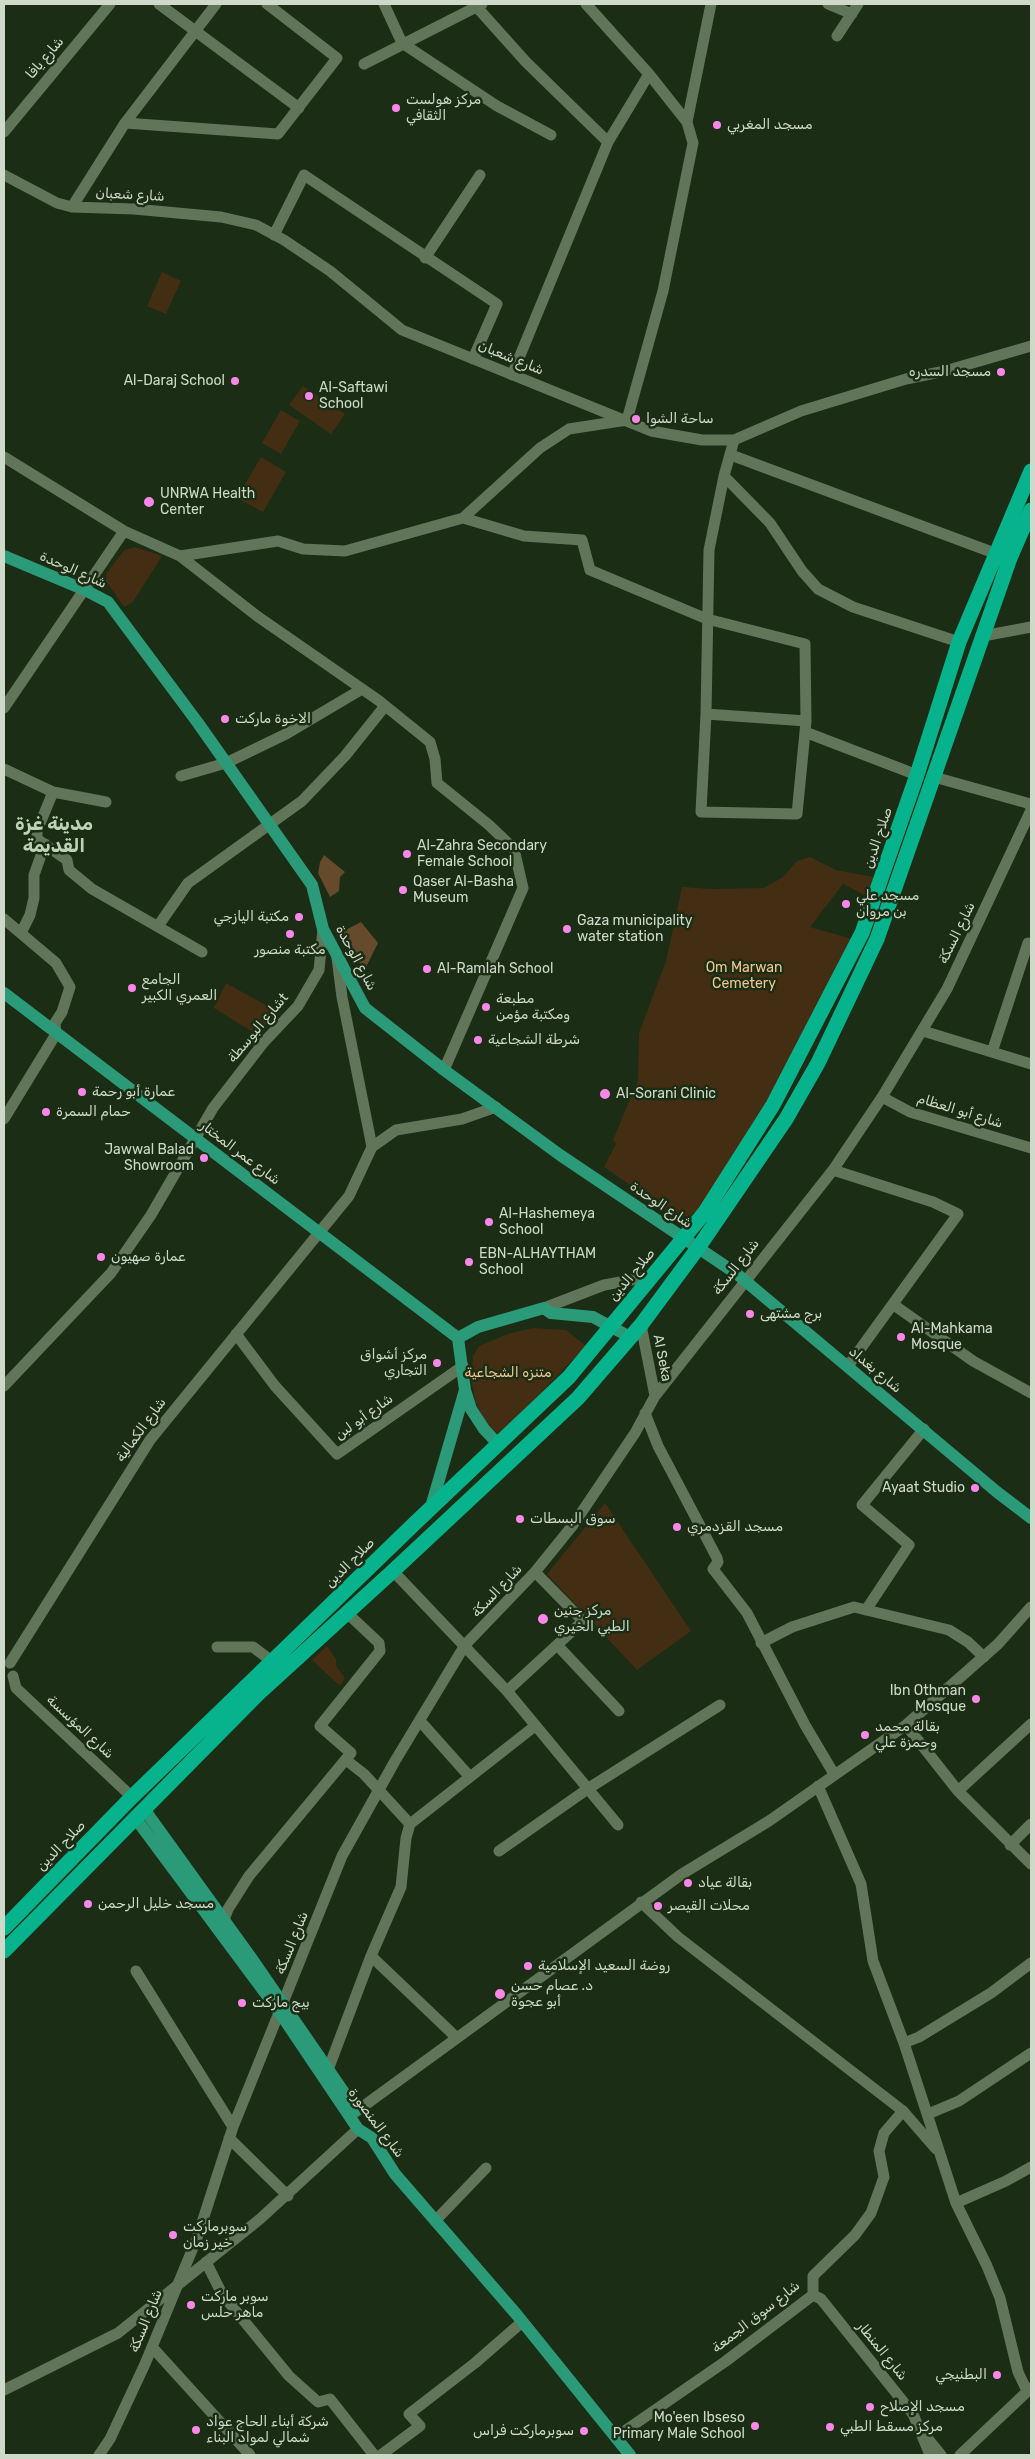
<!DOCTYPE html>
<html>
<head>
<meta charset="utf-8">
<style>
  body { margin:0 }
  #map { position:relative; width:1035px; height:2459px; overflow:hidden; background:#1b2d14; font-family:Rubik,sans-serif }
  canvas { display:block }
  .frame { position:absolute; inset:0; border:5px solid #ced9c9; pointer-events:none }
</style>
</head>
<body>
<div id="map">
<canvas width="1035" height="2459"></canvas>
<div class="frame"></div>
</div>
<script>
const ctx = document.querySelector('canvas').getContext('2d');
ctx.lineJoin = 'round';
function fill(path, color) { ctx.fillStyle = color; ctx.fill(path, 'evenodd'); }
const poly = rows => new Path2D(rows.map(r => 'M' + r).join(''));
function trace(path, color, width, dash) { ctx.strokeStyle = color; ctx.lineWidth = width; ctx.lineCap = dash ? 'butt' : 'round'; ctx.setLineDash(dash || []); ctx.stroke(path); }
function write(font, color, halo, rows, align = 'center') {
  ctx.font = font + ' Rubik,Cairo,sans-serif'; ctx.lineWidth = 5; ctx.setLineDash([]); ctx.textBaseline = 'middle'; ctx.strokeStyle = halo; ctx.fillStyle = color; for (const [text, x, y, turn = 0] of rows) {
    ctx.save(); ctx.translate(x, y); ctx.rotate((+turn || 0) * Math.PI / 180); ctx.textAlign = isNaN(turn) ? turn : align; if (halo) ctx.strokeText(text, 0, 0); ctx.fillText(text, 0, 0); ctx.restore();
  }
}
const green = poly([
  [162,272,181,281,166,314,147,306],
  [303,386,345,414,331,434,289,405],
  [281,410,300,421,281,454,262,443],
  [261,457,286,472,263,512,237,498],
  [135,547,162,556,133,602,124,607,106,581,106,574,124,550],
  [810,857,836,870,874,877,868,897,843,884,810,927,852,939,755,1129,700,1208,690,1216,676,1217,604,1167,616,1144,613,1140,638,1080,639,1033,666,961,682,887,711,889,764,888,783,877,797,861],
  [226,983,280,1013,259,1036,214,1008],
  [533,1328,566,1330,586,1346,500,1435,487,1424,476,1403,471,1380,473,1356,479,1346,508,1334],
  [605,1503,691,1631,637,1670,547,1574],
  [327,1646,336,1659,336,1666,345,1678,340,1686,312,1660]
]);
const forest = poly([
  [324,855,345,872,340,877,339,891,330,897,318,873,320,862],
  [361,922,378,943,364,971,342,932]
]);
const minor = poly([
  [159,4,299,108],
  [384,4,402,43,497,106,551,135],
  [474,4,526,62,608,142],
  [828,4,852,14],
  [837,36,858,4],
  [364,64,482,4],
  [687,122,711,4],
  [125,123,278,134,337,58,267,4],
  [4,132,110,4],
  [4,175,57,203,72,207,134,209,221,217,256,225,284,240,330,271,402,330,651,431,702,440,734,440,801,411,906,379,945,371,1031,346],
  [72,207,125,123,216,4],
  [274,235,304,175,497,304,473,359],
  [425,258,480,175],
  [512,375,608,142,649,74],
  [734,440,724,476,709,550,706,714,806,721,805,732,917,775],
  [731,455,997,554],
  [4,457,124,531,180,556,278,541,303,549,345,551,463,518,540,448,569,429,627,420,663,291,693,143,687,122,649,74,586,4],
  [724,476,770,523,802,571,818,589,853,607,959,642],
  [463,518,524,536,582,540,590,570,707,619,805,644,806,721],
  [180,556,257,616,378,700,430,742,435,759,437,783,489,825,514,849,523,888,444,1070],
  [983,636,1031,627],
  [4,708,124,531],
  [706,714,701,812,797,814,805,732],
  [4,769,53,792,106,802],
  [181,776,226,763,286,734,362,689],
  [934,777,1027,803,1031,806],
  [53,792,37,831,37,839,67,860,69,870,92,889,202,952],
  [4,919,56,963,70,987,62,1012,55,1023,56,1034,4,1119],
  [158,926,188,883,302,801,345,756,385,706],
  [21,933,30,915,34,898,34,875,45,844],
  [337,958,342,997,372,1147],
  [923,1031,1031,1064],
  [992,1052,1028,943],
  [882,1097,910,1112,1031,1148],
  [833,1170,933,1202,958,1214,848,1366],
  [894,1305,973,1361,1031,1393],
  [544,1308,604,1285,653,1276],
  [641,1325,655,1396],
  [236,1334,275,1386,337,1454,463,1366],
  [4,1386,111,1273,151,1215,213,1108,264,1042,298,1006,319,970,323,929],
  [645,1413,658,1446,717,1558,718,1562,713,1569,747,1613,805,1725,834,1774],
  [393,1571,507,1691,618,1825],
  [866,1610,909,1545,862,1505,924,1429],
  [761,1643,792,1627,854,1607,949,1630,968,1642,984,1657],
  [558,1646,619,1711],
  [217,1647,253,1647,273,1662],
  [10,1663,150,1440,349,1196,372,1147,396,1130,462,1119,496,1107],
  [13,1676,16,1688,132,1797],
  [507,1691,583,1621,535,1572],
  [420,1721,470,1777],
  [906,1725,958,1791,1031,1864],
  [346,1760,364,1774,410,1824],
  [818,1786,861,1884,873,1961,904,2043,956,2203,987,2266,1000,2298,1018,2372,1027,2391],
  [958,1791,1031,1724],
  [1010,1845,1031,1824],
  [499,1851,589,1788,720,1705],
  [641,1902,678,1937,903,2111,936,2149],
  [222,1925,228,1909,249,1876,351,1753,320,1726,380,1651,379,1643,346,1612],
  [371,1956,457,2038],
  [136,1971,233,2127],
  [904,2043,919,2037,991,1993,1031,1963],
  [326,2075,371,1956,401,1887,406,1838,410,1824,535,1726],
  [928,2114,959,2101,1031,2053],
  [350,2116,682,1874,769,1821,906,1725,998,1644,1031,1607],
  [229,2138,288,2196],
  [956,2203,1006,2181,1031,2167],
  [435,2221,486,2168],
  [206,2262,222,2294,289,2376,318,2402,330,2399,374,2455],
  [813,2295,821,2299,913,2414,930,2455],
  [152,2347,250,2455],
  [4,2390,118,2333,260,2219,358,2129],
  [616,2437,726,2361,813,2295,813,2276,855,2235,871,2213,884,2177,879,2151,884,2133,903,2111],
  [928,2439,941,2455],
  [99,2455,110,2439,145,2364,197,2238,233,2127,342,1856,395,1761,465,1645,535,1572,573,1525,635,1433,655,1396,833,1170,882,1097,947,989,1031,810],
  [381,2455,420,2426,409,2414,475,2363,522,2322],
  [960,2455,1031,2388]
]);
const major = poly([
  [4,556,85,590,108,602,198,723,312,885,323,929,365,1008,444,1070,560,1155,737,1274,997,1492,1031,1518],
  [4,993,458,1338,465,1390,471,1409,484,1429,498,1444],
  [458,1338,478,1327,544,1308,551,1313,593,1317,630,1337],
  [431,1507,465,1390],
  [144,1809,252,1959,356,2110],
  [136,1819,280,2013,358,2129,372,2138,395,2174,517,2315,630,2455]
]);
const highway = poly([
  [4,1928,132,1797,413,1525,569,1377,705,1212,773,1105,862,933,917,775,959,642,1031,471],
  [4,1951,258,1694,393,1571,578,1398,641,1325,698,1248,786,1119,818,1063,877,939,1010,558,1031,510]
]);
const markers = [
  [396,108,5,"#f987e9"],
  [717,125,5,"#f987e9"],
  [1001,372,5,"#f987e9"],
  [235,381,5,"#f987e9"],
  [309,396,5,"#f987e9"],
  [636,419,5,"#f987e9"],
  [149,502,6,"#f987e9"],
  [225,719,5,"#f987e9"],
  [407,854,5,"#f987e9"],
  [403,890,5,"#f987e9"],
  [846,904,5,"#f987e9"],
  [299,917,5,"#f987e9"],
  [567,929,5,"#f987e9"],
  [290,934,5,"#f987e9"],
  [427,969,5,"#f987e9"],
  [132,988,5,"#f987e9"],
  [486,1007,5,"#f987e9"],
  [478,1040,5,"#f987e9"],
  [82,1092,5,"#f987e9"],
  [605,1094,6,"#f987e9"],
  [46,1112,5,"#f987e9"],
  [204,1158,5,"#f987e9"],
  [489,1222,5,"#f987e9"],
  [101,1257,5,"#f987e9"],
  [469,1262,5,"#f987e9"],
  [750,1314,5,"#f987e9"],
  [901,1337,5,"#f987e9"],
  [437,1363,5,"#f987e9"],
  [975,1488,5,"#f987e9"],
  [520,1519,5,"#f987e9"],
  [677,1527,5,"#f987e9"],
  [543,1619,6,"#f987e9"],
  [976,1699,5,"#f987e9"],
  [865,1735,5,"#f987e9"],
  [688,1883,5,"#f987e9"],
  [88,1904,5,"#f987e9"],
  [658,1906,5,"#f987e9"],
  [528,1966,5,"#f987e9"],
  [500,1994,6,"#f987e9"],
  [242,2003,5,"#f987e9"],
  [173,2235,5,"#f987e9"],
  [191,2305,5,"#f987e9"],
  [997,2375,5,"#f987e9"],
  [870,2407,5,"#f987e9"],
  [755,2426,5,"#f987e9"],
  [830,2427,5,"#f987e9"],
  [196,2430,5,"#f987e9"],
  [584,2431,5,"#f987e9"]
];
const streetNames = [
  ["شارع يافا",45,58,-50],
  ["شارع شعبان",130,195,3],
  ["شارع شعبان",511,358,22],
  ["شارع الوحدة",73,570,24],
  ["صلاح الدين",878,838,-71],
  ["شارع السكة",957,933,-64],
  ["شارع الوحدة",356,958,62],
  ["شارع البوسطةt",258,1028,-50],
  ["شارع أبو العظام",960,1111,17],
  ["شارع عمر المختار",240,1153,37],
  ["شارع الوحدة",661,1205,34],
  ["شارع السكة",736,1267,-52],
  ["صلاح الدين",632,1275,-50],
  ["Al Seka",662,1358,79],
  ["شارع بغداد",875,1370,40],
  ["شارع أبو لبن",364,1417,-36],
  ["شارع الكمالية",141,1430,-54],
  ["صلاح الدين",350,1563,-45],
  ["شارع السكة",497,1591,-47],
  ["شارع المؤسسة",80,1727,43],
  ["صلاح الدين",61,1846,-46],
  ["شارع السكة",292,1943,-68],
  ["شارع المنصورة",376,2123,53],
  ["شارع سوق الجمعة",756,2317,-38],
  ["شارع السكة",146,2321,-68],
  ["شارع المنطار",882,2351,51]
];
const poiNames = [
  ["مركز هولست",406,100],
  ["الثقافي",406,116],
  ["مسجد المغربي",727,125],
  ["مسجد السدره",991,372,"right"],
  ["Al-Daraj School",225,381,"right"],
  ["Al-Saftawi",319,388],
  ["School",319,404],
  ["ساحة الشوا",646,419],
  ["UNRWA Health",160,494],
  ["Center",160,510],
  ["الاخوة ماركت",235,719],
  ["Al-Zahra Secondary",417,846],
  ["Female School",417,862],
  ["Qaser Al-Basha",413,882],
  ["Museum",413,898],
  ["مسجد علي",856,896],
  ["بن مروان",856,912],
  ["مكتبة اليازجي",289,917,"right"],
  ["Gaza municipality",577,921],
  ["water station",577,937],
  ["مكتبة منصور",290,950,"center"],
  ["Al-Ramlah School",437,969],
  ["الجامع",142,980],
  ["العمري الكبير",142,996],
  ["مطبعة",496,999],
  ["ومكتبة مؤمن",496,1015],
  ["شرطة الشجاعية",488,1040],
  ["عمارة أبو رحمة",92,1092],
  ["Al-Sorani Clinic",616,1094],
  ["حمام السمرة",56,1112],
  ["Jawwal Balad",194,1150,"right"],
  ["Showroom",194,1166,"right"],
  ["Al-Hashemeya",499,1214],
  ["School",499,1230],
  ["EBN-ALHAYTHAM",479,1254],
  ["School",479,1270],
  ["عمارة صهيون",111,1257],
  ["برج مشتهى",760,1314],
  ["Al-Mahkama",911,1329],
  ["Mosque",911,1345],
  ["مركز أشواق",427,1355,"right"],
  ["التجاري",427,1371,"right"],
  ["Ayaat Studio",965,1488,"right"],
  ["سوق البسطات",530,1519],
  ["مسجد القزدمري",687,1527],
  ["مركز جنين",554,1611],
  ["الطبي الخيري",554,1627],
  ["Ibn Othman",966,1691,"right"],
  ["Mosque",966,1707,"right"],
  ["بقالة محمد",875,1727],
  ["وحمزة علي",875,1743],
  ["بقالة عياد",698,1883],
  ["مسجد خليل الرحمن",98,1904],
  ["محلات القيصر",668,1906],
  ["روضة السعيد الإسلامية",538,1966],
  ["د. عصام حسن",511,1986],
  ["أبو عجوة",511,2002],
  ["بيج ماركت",252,2003],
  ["سوبرماركت",183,2227],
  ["خير زمان",183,2243],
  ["سوبر ماركت",201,2297],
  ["ماهر حلس",201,2313],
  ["البطنيجي",987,2375,"right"],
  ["مسجد الإصلاح",880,2407],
  ["Mo'een Ibseso",745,2418,"right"],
  ["Primary Male School",745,2434,"right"],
  ["شركة أبناء الحاج عواد",206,2422],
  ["شمالي لمواد البناء",206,2438],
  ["مركز مسقط الطبي",840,2427],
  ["سوبرماركت فراس",574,2431,"right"]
];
const parkNames = [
  ["Om Marwan",744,968],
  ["Cemetery",744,984],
  ["متنزه الشجاعية",508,1373]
];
const districtNames = [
  ["مدينة غزة",54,825],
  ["القديمة",54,847]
];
fill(green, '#432e13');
fill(forest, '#654b2b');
trace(minor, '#617559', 11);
trace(major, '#2a9a78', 12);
trace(highway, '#06b38c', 15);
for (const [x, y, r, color] of markers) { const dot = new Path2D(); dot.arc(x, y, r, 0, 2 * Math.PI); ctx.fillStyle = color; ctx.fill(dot); trace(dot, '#1b2d14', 2); }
write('14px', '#ced9c9', '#1b2d14', streetNames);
write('14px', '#ced9c9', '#1b2d14', poiNames, 'left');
write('14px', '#f4c68f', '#1b2d14', parkNames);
write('bold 19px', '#bdd4b4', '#1b2d14', districtNames);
</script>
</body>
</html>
